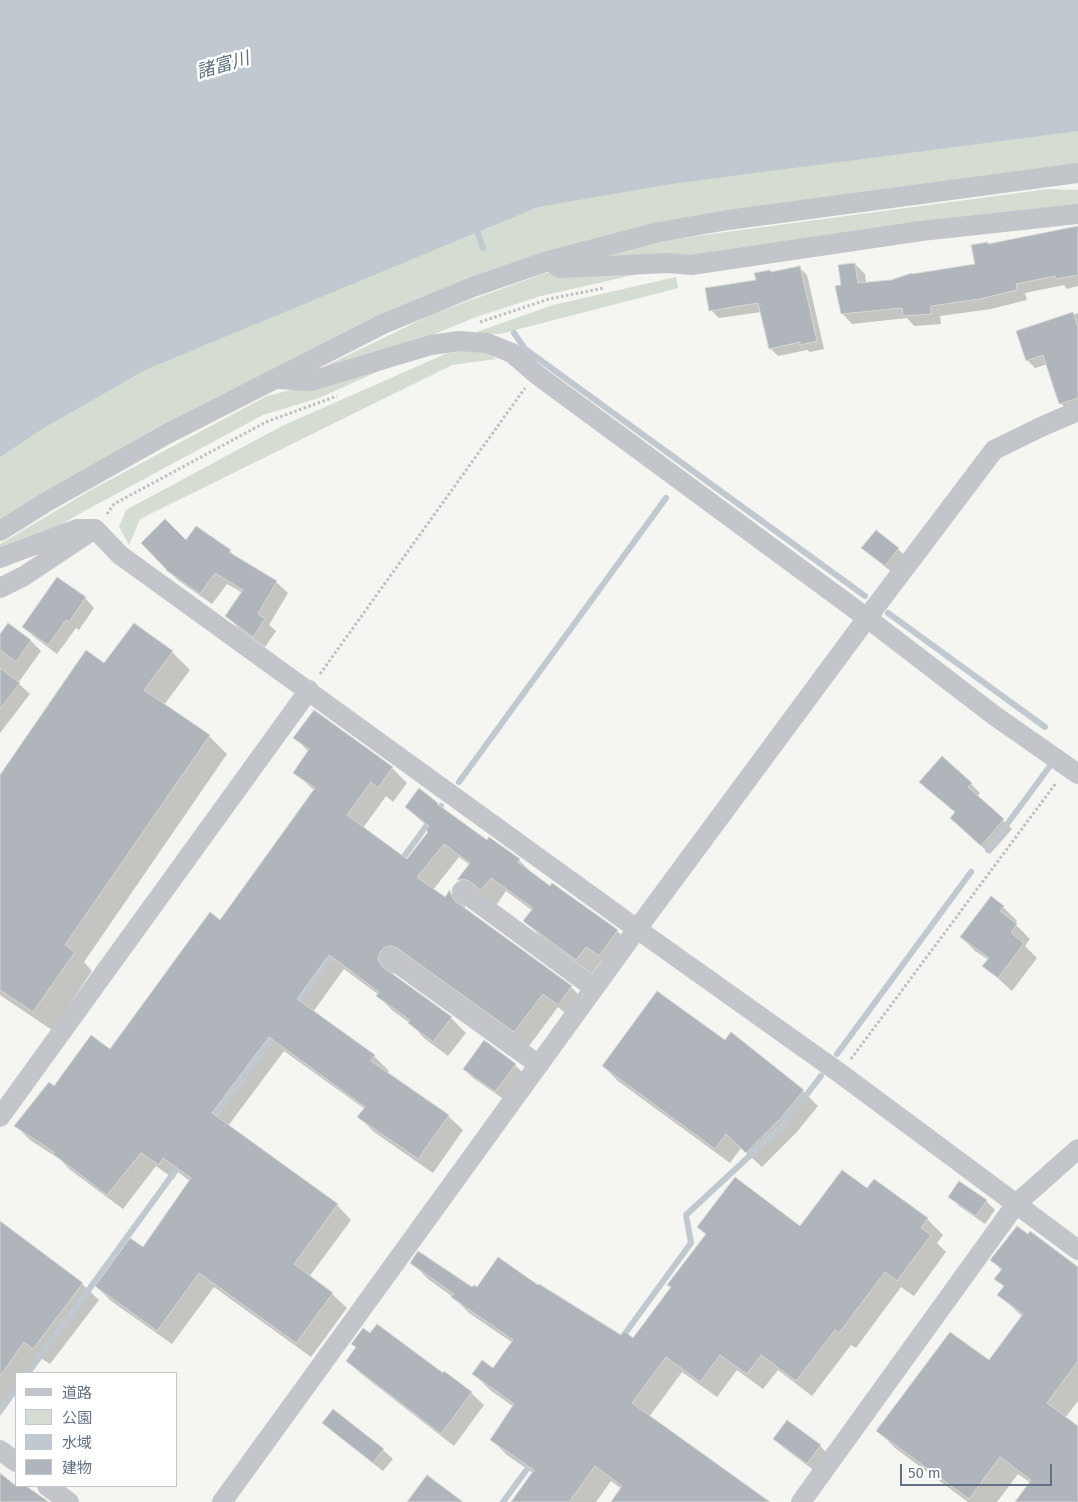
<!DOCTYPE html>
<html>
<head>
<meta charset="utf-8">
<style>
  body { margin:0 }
  #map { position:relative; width:1078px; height:1502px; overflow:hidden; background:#f5f5f1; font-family:"Fira Sans","Noto Sans JP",sans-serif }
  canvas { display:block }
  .legend { position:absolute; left:15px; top:1372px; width:162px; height:115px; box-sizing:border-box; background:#fff; border:1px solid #c0c7ce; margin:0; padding:6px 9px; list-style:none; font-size:15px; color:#627284 }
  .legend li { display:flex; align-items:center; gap:10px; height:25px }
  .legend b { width:25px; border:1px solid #c0c7ce }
  .scale { position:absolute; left:900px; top:1464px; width:152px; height:22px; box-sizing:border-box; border:2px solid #627284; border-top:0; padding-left:6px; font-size:15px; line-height:18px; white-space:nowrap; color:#627284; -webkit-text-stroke:4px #fff; paint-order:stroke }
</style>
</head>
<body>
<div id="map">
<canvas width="1078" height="1502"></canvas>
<ul class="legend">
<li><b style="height:6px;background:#c2c5c9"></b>道路</li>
<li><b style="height:14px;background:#d5dcd1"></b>公園</li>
<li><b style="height:14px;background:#c0c9cf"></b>水域</li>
<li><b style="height:14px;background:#afb5bb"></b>建物</li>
</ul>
<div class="scale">50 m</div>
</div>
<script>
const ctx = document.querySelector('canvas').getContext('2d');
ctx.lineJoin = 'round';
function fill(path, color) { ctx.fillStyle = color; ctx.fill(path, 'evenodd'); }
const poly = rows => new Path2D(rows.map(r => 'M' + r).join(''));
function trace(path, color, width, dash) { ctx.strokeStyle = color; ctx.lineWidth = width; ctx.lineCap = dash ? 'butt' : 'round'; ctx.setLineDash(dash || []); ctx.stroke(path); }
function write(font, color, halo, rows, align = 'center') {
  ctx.font = font + ' "Fira Sans","Noto Sans JP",sans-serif'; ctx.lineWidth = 5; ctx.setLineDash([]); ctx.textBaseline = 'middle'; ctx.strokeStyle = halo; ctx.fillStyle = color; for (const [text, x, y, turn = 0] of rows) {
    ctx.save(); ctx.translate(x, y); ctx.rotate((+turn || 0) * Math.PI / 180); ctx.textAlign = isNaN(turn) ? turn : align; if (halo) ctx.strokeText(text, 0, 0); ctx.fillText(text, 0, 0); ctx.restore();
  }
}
const green = poly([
  [1078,103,1078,166,678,219,541,253,0,521,0,416,495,200],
  [1048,189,1078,190,1078,207,682,257,571,263,674,239],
  [660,269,541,296,476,317,413,343,315,371,433,314,545,273],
  [676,277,678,288,500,334,471,334,553,305],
  [452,351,486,351,496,359,452,365,140,519,129,545,119,527,126,510,282,426],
  [397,363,319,398,263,415,77,515,37,540,0,553,0,544,89,491,267,396]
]);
const water = poly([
  [0,0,1078,0,1078,131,671,184,538,207,145,370,42,429,0,457]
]);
const shadow = poly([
  [1078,228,1078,286,1067,289,1064,285,1025,293,1027,300,991,309,940,316,941,324,914,326,907,318,852,324,842,313,843,286,855,264,865,274,866,284,891,281,977,265,987,243,990,245],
  [799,267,807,275,824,349,810,352,807,350,778,356,770,348,761,312,719,318,711,310,772,273],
  [1078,313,1078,406,1068,410,1060,403,1048,364,1035,368,1027,360,1017,332],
  [196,528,230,551,237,559,276,582,288,593,269,625,276,631,265,647,238,628,227,616,243,593,227,584,212,604,179,581,167,570],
  [863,548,898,549,907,558,894,574],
  [85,598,94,608,79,630,76,628,57,654,33,636,24,627],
  [8,625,31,641,41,651,18,683,30,694,0,733,0,636],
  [172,652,190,670,164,705,209,736,227,754,84,962,92,971,52,1030,0,995,0,777,104,664],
  [314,712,392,768,407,783,393,802,386,796,363,828,407,860,429,832,429,828,406,807,437,803,487,842,489,839,519,860,534,875,617,931,632,946,614,970,601,961,592,974,540,936,525,921,533,911,506,891,497,904,473,894,459,880,470,865,459,857,433,890,445,899,450,892,465,906,465,910,571,987,586,1002,573,1019,558,1007,529,1046,395,966,393,976,451,1018,466,1033,448,1056,424,1038,410,1023,393,1011,378,996,379,995,344,969,313,1012,374,1056,389,1071,387,1073,448,1116,463,1130,433,1173,374,1132,359,1117,365,1109,284,1051,228,1126,337,1205,351,1220,309,1277,332,1294,347,1308,311,1357,214,1287,172,1344,111,1301,96,1286,143,1249,190,1181,178,1172,174,1179,156,1166,123,1209,69,1169,61,1160,30,1140,16,1126,55,1088,110,1051,221,921,315,791,294,772,309,752,295,738],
  [971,784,980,793,977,797,1012,829,990,854,961,827,956,813,930,791],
  [1003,907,1017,921,1015,924,1030,939,1025,946,1037,958,1012,991,984,966,989,960,975,951,961,937],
  [725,1042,803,1091,818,1106,796,1133,762,1167,741,1148,730,1163,618,1081,603,1066],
  [515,1065,524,1074,505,1100,473,1078,464,1069],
  [867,1190,927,1219,943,1235,937,1243,946,1252,914,1296,901,1287,856,1348,851,1345,812,1396,778,1370,763,1389,737,1370,717,1397,682,1372,649,1417,768,1502,612,1502,622,1489,611,1481,596,1502,512,1502,533,1473,507,1455,491,1439,514,1407,490,1390,474,1374,494,1370,513,1343,469,1313,453,1297,428,1279,412,1263,473,1289,539,1287,621,1337,633,1340,672,1287,706,1235,699,1227,801,1228],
  [950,1197,986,1201,995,1210,985,1224,959,1206],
  [0,1223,82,1284,99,1300,50,1364,41,1358,30,1373,16,1373,16,1393,0,1416],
  [992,1260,1078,1268,1078,1401,1065,1418,1078,1427,1078,1502,1017,1502,1031,1483,1018,1474,997,1502,968,1502,895,1448,878,1431,989,1362,1023,1317,999,1295,1005,1287,996,1279,1002,1271],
  [348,1361,443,1375,471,1393,484,1405,454,1446,360,1373],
  [324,1423,383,1450,393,1459,383,1471,333,1432],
  [775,1439,820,1446,829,1455,816,1472,784,1448]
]);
const stream = poly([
  [475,225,483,248],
  [514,333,525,349,865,596],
  [888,613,1045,727],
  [459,782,666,498],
  [988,850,1050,766],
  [400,862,441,806],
  [294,1007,335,951],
  [837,1054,971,872],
  [212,1121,277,1032],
  [621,1339,691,1243,686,1215,783,1125,821,1076],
  [28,1373,181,1163],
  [0,1411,16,1389],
  [503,1502,533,1461]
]);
const building = poly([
  [1078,226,1078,275,1056,279,1055,276,1016,284,1017,290,980,299,931,306,931,314,903,316,902,308,841,314,835,286,841,285,838,265,855,263,858,283,891,280,912,273,912,274,975,264,971,245,988,242,988,244,1078,226],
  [800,266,817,341,800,345,800,342,769,349,758,303,709,311,705,288,756,280,754,273,770,270,771,272,800,266],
  [1073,312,1078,327,1078,398,1059,404,1043,355,1026,361,1016,331,1073,312],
  [165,519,186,540,196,526,231,550,229,552,277,581,258,614,265,619,253,637,225,616,243,590,215,573,200,594,166,570,166,569,141,543,165,519],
  [876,530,899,548,885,566,861,548,876,530],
  [57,577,86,597,69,622,66,620,48,645,22,627,57,577],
  [8,623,31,640,16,662,0,650,0,634,8,623],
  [134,623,173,651,144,690,210,735,65,945,75,952,33,1012,0,990,0,775,86,650,104,663,134,623],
  [0,668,20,683,0,709,0,668],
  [314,710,393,767,378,788,371,782,347,815,407,859,428,832,426,830,429,826,405,807,419,788,438,803,437,804,487,840,489,837,520,859,518,862,550,886,552,883,618,930,599,956,586,947,576,960,523,921,533,908,491,878,481,890,469,881,463,879,457,880,470,863,444,844,417,877,445,897,450,890,451,895,455,901,572,986,558,1005,543,994,514,1032,397,948,391,946,385,947,380,952,378,957,379,962,383,967,452,1017,433,1042,408,1023,410,1020,376,996,379,992,329,955,297,999,375,1055,371,1061,449,1115,418,1159,357,1117,365,1107,269,1037,212,1113,338,1204,294,1264,333,1293,296,1343,199,1273,157,1331,95,1286,130,1238,143,1247,191,1178,163,1158,159,1165,141,1153,107,1195,53,1154,54,1152,14,1126,49,1082,54,1086,91,1035,110,1049,210,912,220,920,315,788,293,773,309,749,293,738,314,710],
  [942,756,972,783,968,787,1004,819,981,846,950,818,955,812,919,782,942,756],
  [991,896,1004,906,1000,911,1017,924,1011,933,1024,943,998,978,982,966,989,958,960,937,991,896],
  [657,991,725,1040,731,1032,804,1090,781,1118,746,1153,726,1134,715,1149,602,1066,657,991],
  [484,1040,516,1064,495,1092,463,1069,484,1040],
  [842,1170,867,1188,874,1179,928,1218,921,1228,931,1235,897,1281,885,1272,839,1333,835,1330,796,1381,761,1355,747,1374,720,1355,700,1382,666,1357,632,1403,770,1502,611,1502,622,1486,595,1466,569,1502,511,1502,534,1470,490,1440,514,1404,472,1374,482,1360,493,1368,513,1340,451,1297,454,1294,410,1263,418,1251,472,1287,474,1285,477,1287,498,1257,538,1285,539,1284,621,1335,624,1331,633,1338,671,1287,667,1285,706,1234,697,1227,735,1177,800,1226,842,1170],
  [959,1181,987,1200,976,1216,948,1197,959,1181],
  [0,1221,83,1283,33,1349,24,1342,0,1376,0,1221],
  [1017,1226,1028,1234,1030,1231,1078,1267,1078,1361,1047,1403,1078,1426,1078,1502,1015,1502,1031,1480,1000,1457,969,1499,876,1431,950,1332,989,1360,1023,1314,997,1295,1004,1286,994,1279,1002,1269,990,1260,1017,1226],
  [377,1324,443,1373,444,1371,472,1392,441,1434,346,1361,356,1347,351,1344,363,1328,370,1333,377,1324],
  [333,1409,384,1449,373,1463,322,1423,333,1409],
  [787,1420,821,1445,807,1464,773,1439,787,1420],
  [0,1473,16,1486,26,1486,49,1502,0,1502,0,1473],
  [427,1475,463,1502,407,1502,427,1475]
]);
const path = poly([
  [480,322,549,299,604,288],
  [107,514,114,504,266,422,337,396],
  [320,674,525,388],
  [851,1059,1056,783]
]);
const street = poly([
  [550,262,561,268,668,263,691,265,921,231,1078,214],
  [279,379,311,381,431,345,459,341,487,343,512,353,536,374,867,618,995,716,1078,774],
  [0,531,48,501,167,434,383,324,473,287,548,261,659,232,728,220,1078,173],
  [0,558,77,529,95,529,120,555,637,929,841,1074,1078,1250],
  [0,588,24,576,87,534],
  [462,891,594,988],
  [390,958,539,1065],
  [0,1117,309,690],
  [0,1450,16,1462],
  [47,1486,69,1502],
  [222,1502,637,929,867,618,994,450,1043,426,1078,411],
  [801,1502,1016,1204,1078,1149]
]);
const waterNames = [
  ["諸富川",223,66,-16]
];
fill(green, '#d5dcd1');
fill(water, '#c0c9cf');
fill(shadow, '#0003');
trace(stream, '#c0c9cf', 6);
fill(building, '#afb5bb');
trace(building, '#d6d6d4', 1);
trace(path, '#bebfc2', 3, [2.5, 2.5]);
trace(street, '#c2c5c9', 20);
write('italic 18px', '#5e7481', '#fff', waterNames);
</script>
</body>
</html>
